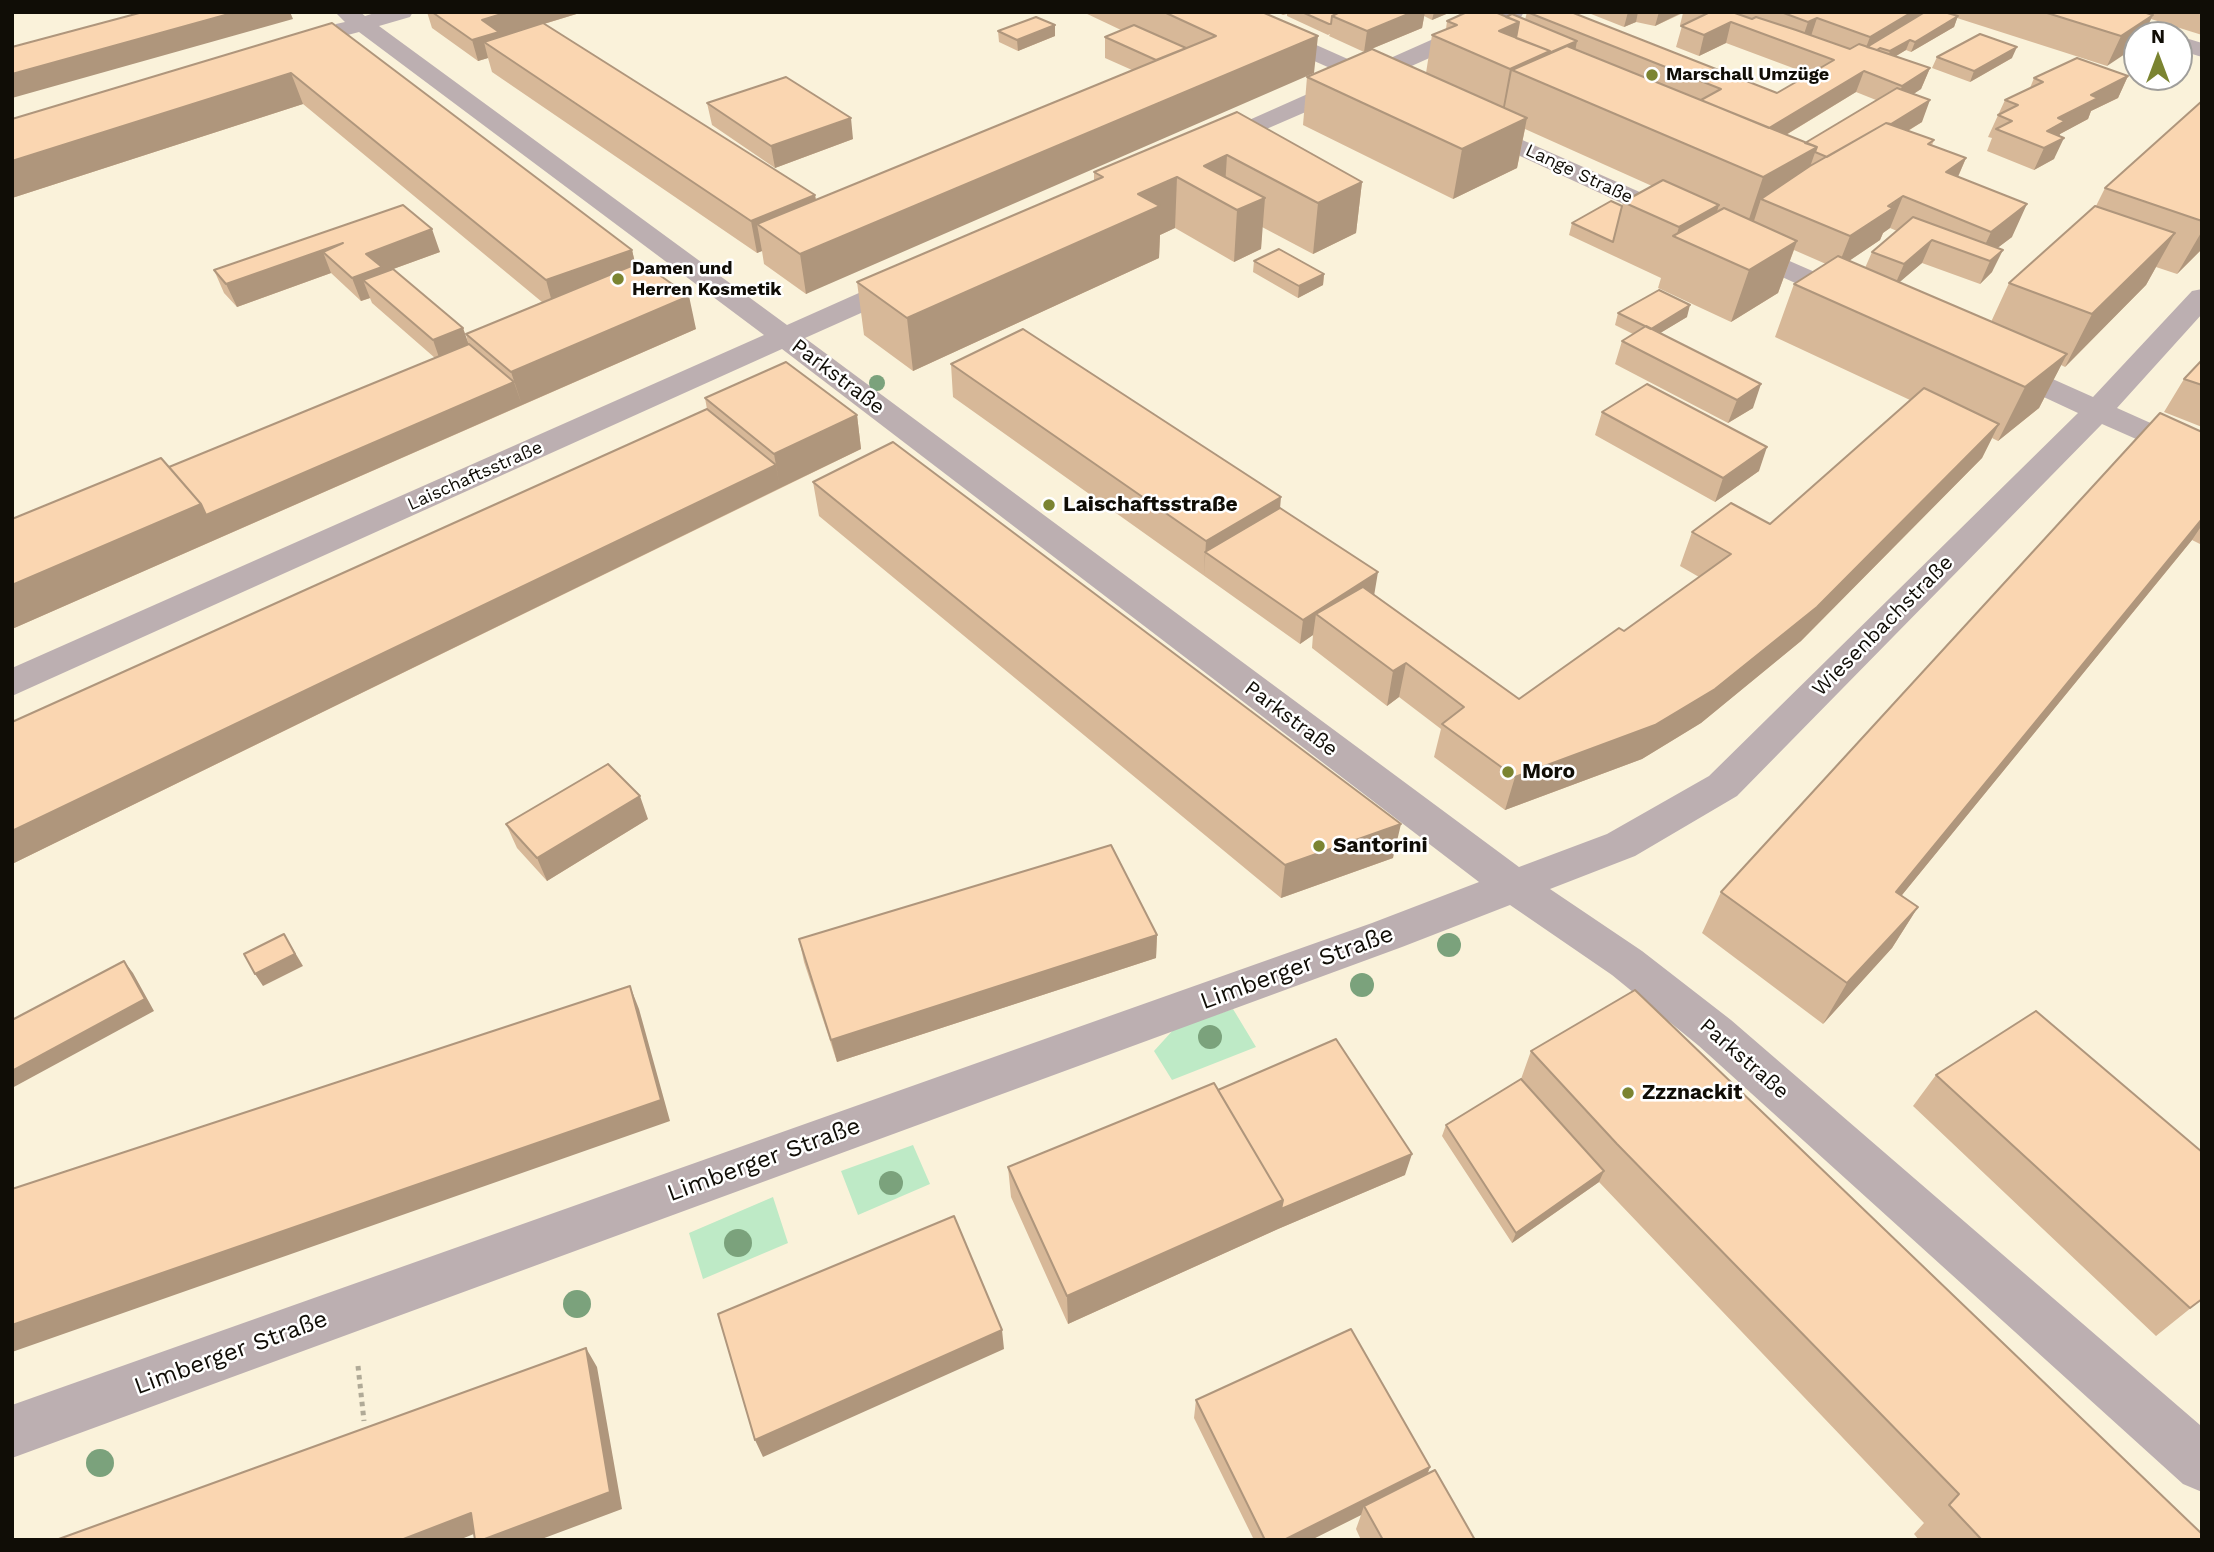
<!DOCTYPE html>
<html>
<head>
<meta charset="utf-8">
<style>
  body { margin:0 }
  #map { position:relative; width:2214px; height:1552px; overflow:hidden; background:#faf2da; font-family:"Work Sans",sans-serif }
  canvas { display:block }
  .frame { position:absolute; inset:0; border:14px solid #100d06; pointer-events:none }
  .north { position:absolute; left:2123px; top:21px; width:70px; height:70px; box-sizing:border-box; background:#fff; border:2px solid #9f9e9b; border-radius:50%; rotate:0deg; font-size:19px; font-weight:700; line-height:28px; text-align:center; color:#100d06 }
  .north::after { content:''; display:block; margin:auto; width:24px; height:32px; background:#7b8431; clip-path:polygon(50% 0,100% 100%,50% 72%,0 100%) }
</style>
</head>
<body>
<div id="map">
<canvas width="2214" height="1552"></canvas>
<div class="frame"></div>
<div class="north">N</div>
</div>
<script>
const ctx = document.querySelector('canvas').getContext('2d');
ctx.lineJoin = 'round';
function fill(path, color) { ctx.fillStyle = color; ctx.fill(path, 'evenodd'); }
const poly = rows => new Path2D(rows.map(r => 'M' + r).join(''));
function trace(path, color, width, dash) { ctx.strokeStyle = color; ctx.lineWidth = width; ctx.lineCap = dash ? 'butt' : 'round'; ctx.setLineDash(dash || []); ctx.stroke(path); }
function write(font, color, halo, rows, align = 'center') {
  ctx.font = font + ' "Work Sans",sans-serif'; ctx.lineWidth = 5; ctx.setLineDash([]); ctx.textBaseline = 'middle'; ctx.strokeStyle = halo; ctx.fillStyle = color; for (const [text, x, y, turn = 0] of rows) {
    ctx.save(); ctx.translate(x, y); ctx.rotate((+turn || 0) * Math.PI / 180); ctx.textAlign = isNaN(turn) ? turn : align; if (halo) ctx.strokeText(text, 0, 0); ctx.fillText(text, 0, 0); ctx.restore();
  }
}
const green = poly([
  [1233,1009,1256,1047,1172,1080,1154,1051,1174,1029],
  [913,1145,930,1184,858,1215,841,1171],
  [773,1197,788,1243,703,1279,689,1233]
]);
const path = poly([
  [358,1366,364,1421]
]);
const minor = poly([
  [335,12,360,12,365,16,378,12,413,12,410,17,379,26,787,325,897,276,907,274,917,276,921,282,917,288,805,338,1519,867,1607,834,1709,776,2078,413,1990,372,1985,366,1990,360,2000,357,2010,360,2093,397,2192,291,2202,289,2202,314,2117,408,2202,446,2202,468,2102,424,1737,796,1635,856,1550,889,1642,951,1731,1020,2200,1425,2202,1492,2183,1484,1699,1046,1612,975,1510,905,1402,947,12,1458,12,1405,1372,923,1479,882,782,349,12,696,12,668,764,335,359,32,344,36,336,34,333,29,336,24,345,22,335,12],
  [1212,12,1242,12,1368,68,1494,12,1524,12,1521,17,1387,77,1394,83,1390,88,1382,90,1368,85,1211,153,1202,151,1199,146,1202,141,1348,76,1215,17,1212,12],
  [2075,12,2109,12,2164,30,2167,35,2137,36,2078,17,2075,12],
  [2179,36,2202,43,2202,57,2179,50,2179,36],
  [1475,119,1687,213,1691,219,1687,225,1678,227,1669,225,1466,131,1463,126,1466,121,1475,119],
  [1739,239,1863,293,1867,299,1863,305,1853,307,1843,305,1730,253,1726,247,1730,241,1739,239]
]);
const trees = [
  [877,383,8],
  [1449,945,12],
  [1362,985,12],
  [1210,1037,12],
  [891,1183,12],
  [738,1243,14],
  [577,1304,14],
  [100,1463,14]
];
const wall = poly([
  [427,12,583,12,544,24,815,195,816,200,1132,70,1105,58,1105,37,1121,30,1083,12,1262,12,806,294,764,264,762,251,757,253,492,72,488,58,478,61,432,28],
  [1277,12,1451,12,1432,20,1424,16,1422,28,1364,52,1329,36,1330,34,1328,35,1287,16,1287,14,1283,15],
  [1527,12,1777,93,1809,74,1726,43,1699,56,1676,47,1682,26,1680,25,1683,13,1655,26,1636,22,1624,27,1586,12,1839,12,1842,13,1925,12,2202,12,2202,35,2151,19,2143,35,2137,35,2107,66,1957,18,1954,27,1911,52,1906,50,1896,56,1930,68,1921,89,1913,94,1922,122,1908,131,1934,140,1932,145,1966,158,1958,177,2012,237,1997,248,1992,272,1980,284,1922,263,1899,282,1991,322,2009,283,2096,206,2105,188,2202,101,2202,249,2177,274,2156,267,2146,285,2065,367,2061,365,2039,408,1998,441,1992,438,1982,458,1801,641,1701,723,1642,759,1505,810,1434,757,1441,729,1399,697,1387,706,1312,648,1313,635,1300,644,953,397,951,364,1280,508,1374,595,1519,699,1624,631,1699,577,1680,566,1692,532,1770,524,1910,400,1775,337,1794,284,1826,264,1794,250,1778,293,1731,322,1658,288,1661,278,1569,235,1572,223,1622,206,1623,202,1652,186,1525,129,1517,168,1453,199,1303,125,1307,77,1426,73,1432,35,1446,29,1447,21,1506,17,1525,20],
  [1856,92,1876,100,1805,143,1786,135],
  [1890,228,1897,231,1872,252,1865,268,1849,261,1880,240,1883,233],
  [332,23,632,250,635,264,696,329,12,629,169,467,435,358,372,303,370,298,361,301,331,273,237,307,224,293,214,270,403,205,440,252,393,269,463,328,468,344,466,334,542,302,303,104,12,198,12,119],
  [998,31,1055,36,1018,51,999,42],
  [1937,57,2012,58,1970,82,1932,68],
  [2128,76,2118,98,2091,111,2088,119,2060,134,2054,159,2034,170,1987,151,1992,138,1988,137,2005,100,2030,88,2034,78],
  [707,103,853,139,775,168,712,125],
  [1237,112,1362,182,1356,233,1313,254,1262,227,1261,249,1234,262,1175,228,1160,235,1159,258,913,371,864,335,857,282,1094,181,1094,172],
  [1254,261,1324,274,1323,285,1298,298,1253,272],
  [1618,313,1687,317,1660,333,1753,408,1728,423,1615,364,1622,341,1633,334,1615,325],
  [2202,360,2202,427,2164,412,2184,379],
  [705,398,857,415,861,449,12,864,12,722,707,409],
  [1602,412,1759,471,1715,502,1595,435],
  [2202,432,2202,545,2192,540,1901,896,1918,907,1892,948,1823,1024,1702,933,1721,892],
  [813,482,1393,858,1281,898,819,516],
  [648,819,547,881,517,848,506,824],
  [1157,935,1156,958,837,1062,804,962,799,939],
  [1531,1051,2202,1540,1919,1540,1914,1534,1924,1523,1599,1182,1512,1243,1442,1136,1446,1125,1521,1079],
  [1936,1075,2202,1152,2202,1299,2156,1336,1913,1106],
  [1218,1090,1405,1175,1278,1229,1068,1324,1011,1197,1008,1167],
  [1196,1400,1430,1467,1428,1473,1475,1540,1361,1540,1356,1529,1361,1515,1311,1540,1254,1540,1194,1418]
]);
const shadedWall = poly([
  [236,12,290,12,293,19,12,98,12,74],
  [508,12,583,12,484,42,488,58,478,61,472,40,482,20],
  [1413,12,1425,12,1422,28,1364,52,1367,31],
  [1434,12,1451,12,1432,20],
  [1628,12,1638,12,1636,22,1624,27],
  [1659,12,1683,12,1655,26],
  [1912,12,1924,12,1865,50,1870,37],
  [2153,15,2143,35,2137,35,2137,46,2107,66,2121,36],
  [1958,16,1954,27,1911,52,1915,42],
  [1817,18,1810,39,1801,43,1808,22],
  [1519,22,1550,51,1577,41,1573,62,1512,70,1503,117,1501,118,1510,69,1499,31],
  [1731,22,1726,43,1699,56,1704,35],
  [1055,25,1055,36,1018,51,1017,40],
  [1318,36,1314,73,806,294,800,254],
  [1910,40,1906,50,1886,62,1890,51],
  [2017,47,2012,58,1970,82,1974,71],
  [1930,68,1921,89,1894,107,1902,86],
  [1864,71,1856,92,1751,156,1758,134],
  [291,73,303,104,12,198,12,161],
  [2128,76,2118,98,2091,111,2088,119,2060,134,2056,142,2064,138,2054,159,2034,170,2044,148,2047,131,2058,118,2091,95],
  [1930,100,1922,122,1825,181,1833,159],
  [851,118,853,139,775,168,771,146],
  [1527,118,1517,168,1453,199,1462,149],
  [1817,147,1799,198,1761,199,1753,224,1746,228,1763,177],
  [1227,155,1224,203,1204,166],
  [1966,158,1952,190,1946,172],
  [1177,177,1175,228,1160,235,1159,258,913,371,907,318,1138,194],
  [1362,182,1356,233,1313,254,1318,203],
  [815,195,820,227,757,224,762,251,757,253,751,221],
  [1903,196,1890,228,1883,233,1880,240,1837,269,1850,236],
  [1265,198,1261,249,1234,262,1237,210],
  [2027,204,2012,237,1983,259,1979,258,1991,232],
  [1719,205,1705,250,1676,237,1679,227],
  [432,229,440,252,363,280,370,298,361,301,352,278,366,254],
  [2202,231,2202,249,2177,274],
  [2175,233,2146,285,2065,367,2092,314],
  [1932,240,1922,263,1894,287,1904,264],
  [1797,241,1778,293,1731,322,1749,270],
  [343,243,323,252,331,273,237,307,226,284],
  [632,250,640,283,555,313,546,280],
  [2003,250,1992,272,1980,284,1990,261],
  [1324,274,1323,285,1298,298,1299,286],
  [689,296,696,329,522,405,511,372],
  [1690,305,1687,317,1647,341,1650,329],
  [463,328,471,351,441,363,433,340],
  [2067,354,2039,408,1998,441,2025,387],
  [514,382,522,405,12,629,12,585,201,504],
  [1761,384,1753,408,1728,423,1737,400],
  [857,415,861,449,780,488,774,454],
  [1999,424,1982,458,1801,641,1701,723,1642,759,1505,810,1515,777],
  [1767,447,1759,471,1715,502,1723,478],
  [776,465,780,488,12,864,12,831],
  [1281,497,1278,532,1205,552,1204,575,1206,541],
  [2202,519,2202,525,2192,540,1871,933,1896,892],
  [1378,572,1374,596,1316,614,1313,635,1300,644,1303,620],
  [1406,663,1399,697,1387,706,1393,671],
  [640,796,648,819,547,881,537,858],
  [1401,824,1393,858,1281,898,1285,865],
  [1918,907,1892,948,1823,1024,1847,983],
  [284,934,303,966,263,986,255,974],
  [1157,935,1156,958,837,1062,831,1040],
  [124,961,133,973,154,1011,12,1088,12,1071],
  [630,986,639,1009,670,1121,12,1352,12,1325],
  [1412,1154,1405,1175,1278,1229,1068,1324,1067,1296,1283,1200],
  [1604,1171,1599,1182,1512,1243,1516,1233],
  [1002,1330,1004,1349,763,1457,755,1440],
  [586,1348,597,1367,622,1509,539,1540,482,1540],
  [1430,1467,1423,1484,1364,1506,1361,1515,1311,1540,1284,1540],
  [471,1513,486,1529,459,1540,401,1540]
]);
const building = poly([
  [143,12,236,12,12,74,12,47,143,12],
  [432,12,508,12,482,20,499,32,472,40,432,12],
  [1164,12,1262,12,1318,36,800,254,757,224,1216,36,1164,12],
  [1302,12,1340,12,1332,16,1331,24,1329,24,1302,12],
  [1340,12,1413,12,1367,31,1332,16,1340,12],
  [1467,12,1495,12,1519,22,1499,31,1550,51,1510,69,1432,35,1457,25,1447,21,1467,12],
  [1527,12,1571,12,1777,93,1834,60,1731,22,1704,35,1681,26,1708,13,1706,12,1732,12,1752,19,1756,17,1796,30,1850,49,1859,44,1930,68,1902,86,1864,71,1769,128,1701,100,1721,89,1527,12],
  [1781,12,1839,12,1842,13,1844,12,1912,12,1870,37,1817,18,1808,22,1781,12],
  [1925,12,1944,12,1958,16,1915,42,1910,40,1890,51,1880,48,1877,50,1867,47,1925,12],
  [2044,12,2143,12,2153,15,2121,36,2044,12],
  [1512,14,1577,41,1549,53,1550,51,1516,38,1519,22,1506,17,1512,14],
  [1036,17,1055,25,1017,40,998,31,1036,17],
  [332,23,632,250,546,280,291,73,12,161,12,119,332,23],
  [543,23,815,195,751,221,484,42,543,23],
  [1134,25,1186,48,1156,60,1105,37,1134,25],
  [1980,34,2017,47,1974,71,1937,57,1980,34],
  [1567,46,1817,147,1763,177,1512,70,1567,46],
  [1372,49,1527,118,1462,149,1307,77,1372,49],
  [2077,58,2128,76,2091,95,2098,98,2058,118,2065,121,2047,131,2064,138,2044,148,1996,129,2012,121,1998,115,2018,105,2005,100,2043,82,2034,78,2077,58],
  [786,77,851,118,771,146,707,103,786,77],
  [1897,88,1930,100,1891,124,1886,123,1827,157,1815,152,1817,147,1805,143,1897,88],
  [2202,101,2202,221,2105,188,2202,101],
  [1237,112,1362,182,1318,203,1227,155,1204,166,1265,198,1237,210,1177,177,1138,194,1160,206,907,318,857,282,1103,177,1094,172,1237,112],
  [1886,123,1934,140,1928,144,1966,158,1946,172,2027,204,1991,232,1903,196,1888,206,1893,208,1850,236,1761,199,1810,166,1886,123],
  [1663,180,1719,205,1679,227,1623,202,1663,180],
  [1611,201,1622,206,1613,242,1572,223,1611,201],
  [403,205,432,229,366,254,382,267,352,278,323,252,343,243,226,284,214,270,403,205],
  [2095,206,2175,233,2092,314,2009,283,2095,206],
  [1724,208,1797,241,1749,270,1673,236,1724,208],
  [1913,217,2003,250,1990,261,1932,240,1904,264,1872,252,1913,217],
  [1279,249,1324,274,1299,286,1254,261,1279,249],
  [1838,256,2067,354,2025,387,1794,284,1838,256],
  [641,262,689,296,511,372,466,334,641,262],
  [393,269,463,328,433,340,363,280,393,269],
  [1659,290,1690,305,1651,329,1618,313,1659,290],
  [1646,326,1761,384,1737,400,1622,341,1646,326],
  [1023,329,1281,497,1206,541,951,364,1023,329],
  [469,344,514,382,206,515,201,504,169,467,469,344],
  [2202,360,2202,385,2184,379,2202,360],
  [786,362,857,415,774,454,705,398,786,362],
  [1647,384,1767,447,1723,478,1602,412,1647,384],
  [1924,388,1999,424,1817,607,1715,689,1655,725,1515,777,1442,724,1464,707,1406,663,1393,671,1316,614,1363,587,1519,699,1619,628,1624,631,1731,554,1692,532,1731,503,1770,524,1924,388],
  [707,409,776,465,12,831,12,722,707,409],
  [2160,413,2202,432,2202,519,1896,892,1918,907,1847,983,1721,892,2160,413],
  [893,442,1401,824,1285,865,813,482,893,442],
  [161,458,201,504,12,585,12,519,161,458],
  [1280,508,1378,572,1303,620,1205,552,1280,508],
  [608,764,640,796,537,858,506,824,608,764],
  [1111,845,1157,935,831,1040,799,939,1111,845],
  [284,934,295,954,255,974,244,954,284,934],
  [124,961,145,999,12,1071,12,1020,124,961],
  [630,986,661,1100,12,1325,12,1189,630,986],
  [1635,990,2202,1534,2202,1540,1982,1540,1949,1505,1959,1494,1617,1144,1531,1051,1635,990],
  [2036,1011,2202,1152,2202,1299,2190,1308,1936,1075,2036,1011],
  [1336,1039,1412,1154,1281,1209,1283,1200,1218,1090,1336,1039],
  [1521,1079,1604,1171,1516,1233,1446,1125,1521,1079],
  [1214,1083,1283,1200,1067,1296,1008,1167,1214,1083],
  [954,1216,1002,1330,755,1440,718,1314,954,1216],
  [1351,1329,1430,1467,1284,1540,1265,1540,1196,1400,1351,1329],
  [586,1348,610,1492,482,1540,475,1540,471,1513,401,1540,56,1540,586,1348],
  [1435,1470,1475,1540,1383,1540,1364,1506,1435,1470]
]);
const markers = [
  [1652,75,7,"#7b8431"],
  [618,279,7,"#7b8431"],
  [1049,505,7,"#7b8431"],
  [1508,772,7,"#7b8431"],
  [1319,846,7,"#7b8431"],
  [1628,1093,7,"#7b8431"]
];
const farPoinames = [
  ["Marschall Umzüge",1666,75],
  ["Damen und",632,269],
  ["Herren Kosmetik",632,290]
];
const farStreetnames = [
  ["Lange Straße",1579,174,25],
  ["Laischaftsstraße",475,476,-24]
];
const streetNames = [
  ["Parkstraße",838,377,37],
  ["Wiesenbachstraße",1883,626,-45],
  ["Parkstraße",1291,719,37],
  ["Parkstraße",1744,1059,41]
];
const poiNames = [
  ["Laischaftsstraße",1063,505],
  ["Moro",1522,772],
  ["Santorini",1333,846],
  ["Zzznackit",1642,1093]
];
const nearStreetnames = [
  ["Limberger Straße",1297,968,-20],
  ["Limberger Straße",764,1160,-20],
  ["Limberger Straße",231,1353,-20]
];
fill(green, '#beeac6');
trace(path, '#b0aa97', 5, [4.5, 4.5]);
fill(minor, '#bcafb1');
ctx.fillStyle = '#7ba27c';
for (const [x, y, r] of trees) { ctx.beginPath(); ctx.arc(x, y, r, 0, 2 * Math.PI); ctx.fill(); }
fill(wall, '#d7b898');
fill(shadedWall, '#af967c');
fill(building, '#fad6b1');
trace(building, '#af967c', 2);
for (const [x, y, r, color] of markers) { const dot = new Path2D(); dot.arc(x, y, r, 0, 2 * Math.PI); ctx.fillStyle = color; ctx.fill(dot); trace(dot, '#fff', 2.5); }
write('bold 18px', '#100d06', '#fff', farPoinames, 'left');
write('18px', '#100d06', '#fff', farStreetnames);
write('21px', '#100d06', '#fff', streetNames);
write('bold 21px', '#100d06', '#fff', poiNames, 'left');
write('24px', '#100d06', '#fff', nearStreetnames);
</script>
</body>
</html>
